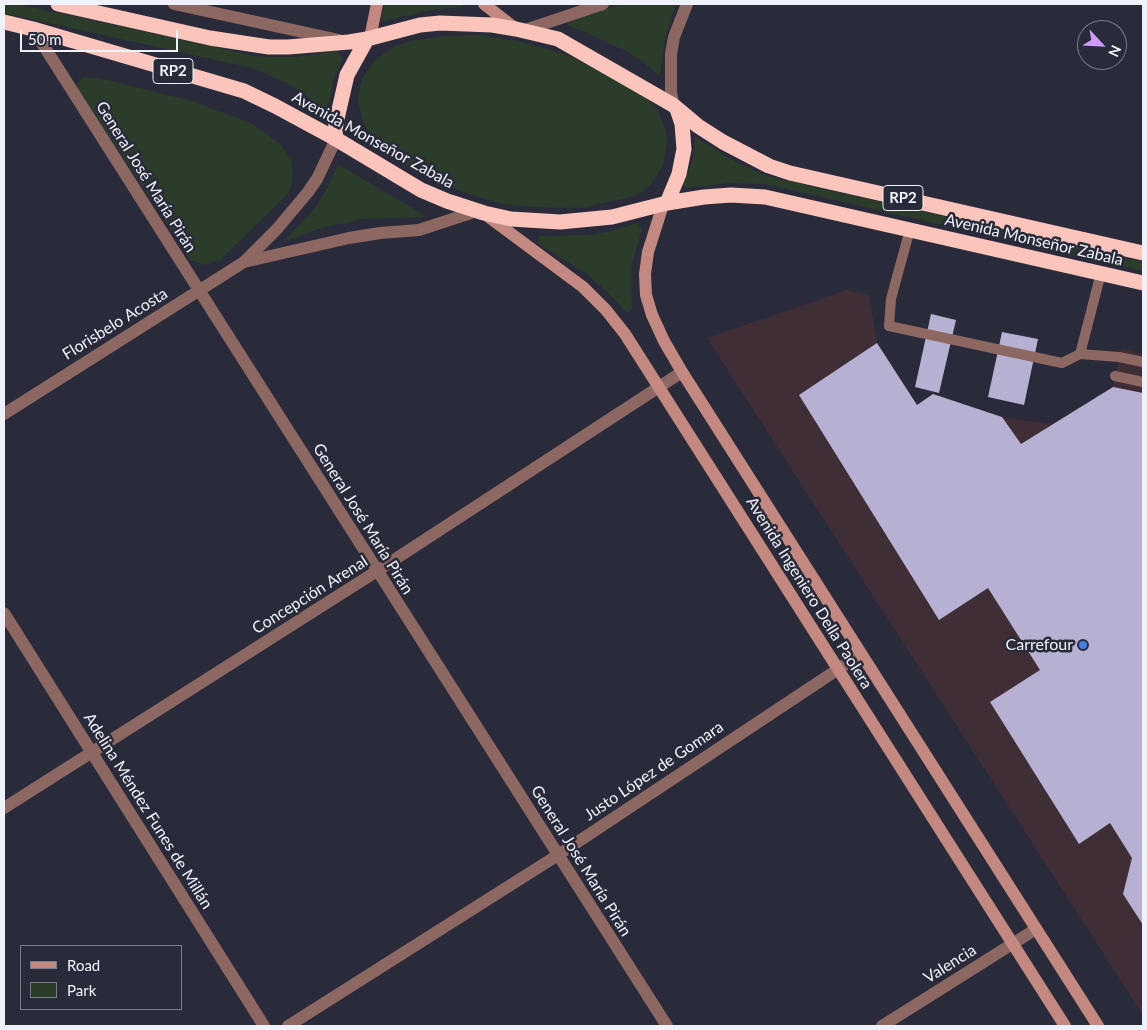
<!DOCTYPE html>
<html>
<head>
<meta charset="utf-8">
<style>
  body { margin:0 }
  #map { position:relative; width:1147px; height:1030px; overflow:hidden; background:#292b3a; font-family:Lato,sans-serif }
  canvas { display:block }
  .frame { position:absolute; inset:0; border:5px solid #f0f2fb; pointer-events:none }
  .legend { position:absolute; left:20px; top:945px; width:162px; height:65px; box-sizing:border-box; background:#292b3a; border:1px solid #797b87; margin:0; padding:6px 9px; list-style:none; font-size:15px; color:#f0f2fb }
  .legend li { display:flex; align-items:center; gap:10px; height:25px }
  .legend b { width:25px; border:1px solid #797b87 }
  .north { position:absolute; left:1077px; top:20px; width:50px; height:50px; box-sizing:border-box; background:#292b3a; border:1px solid #797b87; border-radius:50%; rotate:115deg; font-size:14px; font-weight:700; line-height:20px; text-align:center; color:#f0f2fb }
  .north::after { content:''; display:block; margin:auto; width:18px; height:22px; background:#d09dff; clip-path:polygon(50% 0,100% 100%,50% 72%,0 100%) }
  .scale { position:absolute; left:20px; top:30px; width:158px; height:22px; box-sizing:border-box; border:2px solid #f0f2fb; border-top:0; padding-left:6px; font-size:15px; line-height:18px; white-space:nowrap; color:#f0f2fb; -webkit-text-stroke:4px #292b3a; paint-order:stroke }
</style>
</head>
<body>
<div id="map">
<canvas width="1147" height="1030"></canvas>
<div class="frame"></div>
<ul class="legend">
<li><b style="height:6px;background:#c38980"></b>Road</li>
<li><b style="height:14px;background:#2b3c2b"></b>Park</li>
</ul>
<div class="north">N</div>
<div class="scale">50 m</div>
</div>
<script>
const ctx = document.querySelector('canvas').getContext('2d');
ctx.lineJoin = 'round';
function fill(path, color) { ctx.fillStyle = color; ctx.fill(path, 'evenodd'); }
const poly = rows => new Path2D(rows.map(r => 'M' + r).join(''));
function trace(path, color, width, dash) { ctx.strokeStyle = color; ctx.lineWidth = width; ctx.lineCap = dash ? 'butt' : 'round'; ctx.setLineDash(dash || []); ctx.stroke(path); }
function write(font, color, halo, rows, align = 'center') {
  ctx.font = font + ' Lato,sans-serif'; ctx.lineWidth = 5; ctx.setLineDash([]); ctx.textBaseline = 'middle'; ctx.strokeStyle = halo; ctx.fillStyle = color; for (const [text, x, y, turn = 0] of rows) {
    ctx.save(); ctx.translate(x, y); ctx.rotate((+turn || 0) * Math.PI / 180); ctx.textAlign = isNaN(turn) ? turn : align; if (halo) ctx.strokeText(text, 0, 0); ctx.fillText(text, 0, 0); ctx.restore();
  }
}
const commercial = poly([
  [847,290,869,295,877,343,917,405,933,394,1002,417,1053,424,1113,387,1121,348,1143,354,1143,1015,707,338]
]);
const green = poly([
  [4,4,17,4,255,56,269,57,296,57,336,51,343,58,333,80,330,102,324,108,287,83,252,68,4,13],
  [385,4,464,4,462,7,432,10,383,21,381,16],
  [622,4,677,4,670,21,665,38,660,75,657,74,643,62,628,52,587,33,569,26,568,23,570,22],
  [481,35,517,41,568,55,584,62,640,92,658,111,665,129,667,141,663,165,652,183,643,191,631,197,581,208,535,207,503,204,474,196,439,183,414,171,384,149,371,135,362,120,358,99,362,79,374,61,394,47,410,41,444,36],
  [83,77,99,78,192,101,253,124,281,145,291,159,293,178,289,193,220,260,205,265,190,260,76,85],
  [695,137,736,162,767,176,1143,262,1143,271,765,184,730,183,687,188,682,186,692,163,695,147],
  [338,164,427,217,364,219,321,228,283,242,315,208,326,190],
  [637,223,642,229,632,263,631,280,632,308,629,313,625,311,612,297,587,274,537,243,540,236,590,235,608,232]
]);
const building = poly([
  [931,314,956,320,939,393,915,387],
  [1002,332,1038,339,1024,405,988,397],
  [877,343,917,405,933,394,1002,417,1021,444,1113,387,1143,393,1143,925,1123,894,1132,858,1110,823,1079,844,990,702,1040,670,988,588,939,620,799,395]
]);
const lane = poly([
  [910,229,891,299,889,326,1062,363,1080,354,1101,273],
  [1080,354,1119,357,1143,362],
  [1115,376,1143,382]
]);
const street = poly([
  [174,4,339,40],
  [33,29,667,1026],
  [522,31,603,4],
  [673,105,671,91,671,54,674,37,687,4],
  [244,262,349,238,380,233,419,230,477,211],
  [4,414,244,262,277,229,308,192,317,179,336,139],
  [4,613,264,1026],
  [4,808,377,571,682,372],
  [288,1026,558,855,861,654],
  [882,1026,1036,929]
]);
const secondary = poly([
  [484,4,516,29],
  [370,38,377,4],
  [663,205,648,252,645,274,646,295,652,315,664,341,682,372,1098,1026],
  [486,215,583,287,606,310,625,334,1065,1026]
]);
const highway = poly([
  [58,4,210,38,269,47,288,47,349,42,367,39,420,25,440,23,492,25,516,29,558,39,673,105,698,126,723,142,769,166,790,173,1143,253],
  [4,22,33,29,244,91,275,106,336,139,421,190,447,201,484,213,511,219,560,222,612,217,667,203,704,197,731,195,765,197,1143,283],
  [335,139,336,123,347,75,367,39],
  [667,203,679,174,684,149,682,124,677,109]
]);
const markers = [
  [1083,645,5,"#3f7fe0"]
];
const shields = [
  [173,71,40],
  [903,198,40]
];
const shieldNames = [
  ["RP2",173,71],
  ["RP2",903,198]
];
const streetNames = [
  ["Avenida Monseñor Zabala",373,140,29],
  ["General José María Pirán",146,177,58],
  ["Avenida Monseñor Zabala",1034,240,13],
  ["Florisbelo Acosta",115,324,-32],
  ["General José María Pirán",363,519,58],
  ["Avenida Ingeniero Della Paolera",809,593,58],
  ["Concepción Arenal",310,595,-32],
  ["Justo López de Gomara",654,771,-34],
  ["Adelina Méndez Funes de Millán",148,811,58],
  ["General José María Pirán",581,861,58],
  ["Valencia",950,964,-32]
];
const poiNames = [
  ["Carrefour",1073,645]
];
fill(commercial, '#402e36');
fill(green, '#2b3c2b');
fill(building, '#b6b1d2');
trace(lane, '#8d6862', 10);
trace(street, '#8d6862', 12);
trace(secondary, '#c38980', 12);
trace(highway, '#fcc5bc', 15);
for (const [x, y, r, color] of markers) { const dot = new Path2D(); dot.arc(x, y, r, 0, 2 * Math.PI); ctx.fillStyle = color; ctx.fill(dot); trace(dot, '#292b3a', 2); }
for (const [x, y, w] of shields) { const box = new Path2D(); box.roundRect(x - w / 2, y - 12.5, w, 25, 4); ctx.fillStyle = '#292b3a'; ctx.fill(box); trace(box, '#f0f2fb', 1); }
write('bold 15px', '#f0f2fb', null, shieldNames);
write('16px', '#f0f2fb', '#292b3a', streetNames);
write('16px', '#f0f2fb', '#292b3a', poiNames, 'right');
</script>
</body>
</html>
